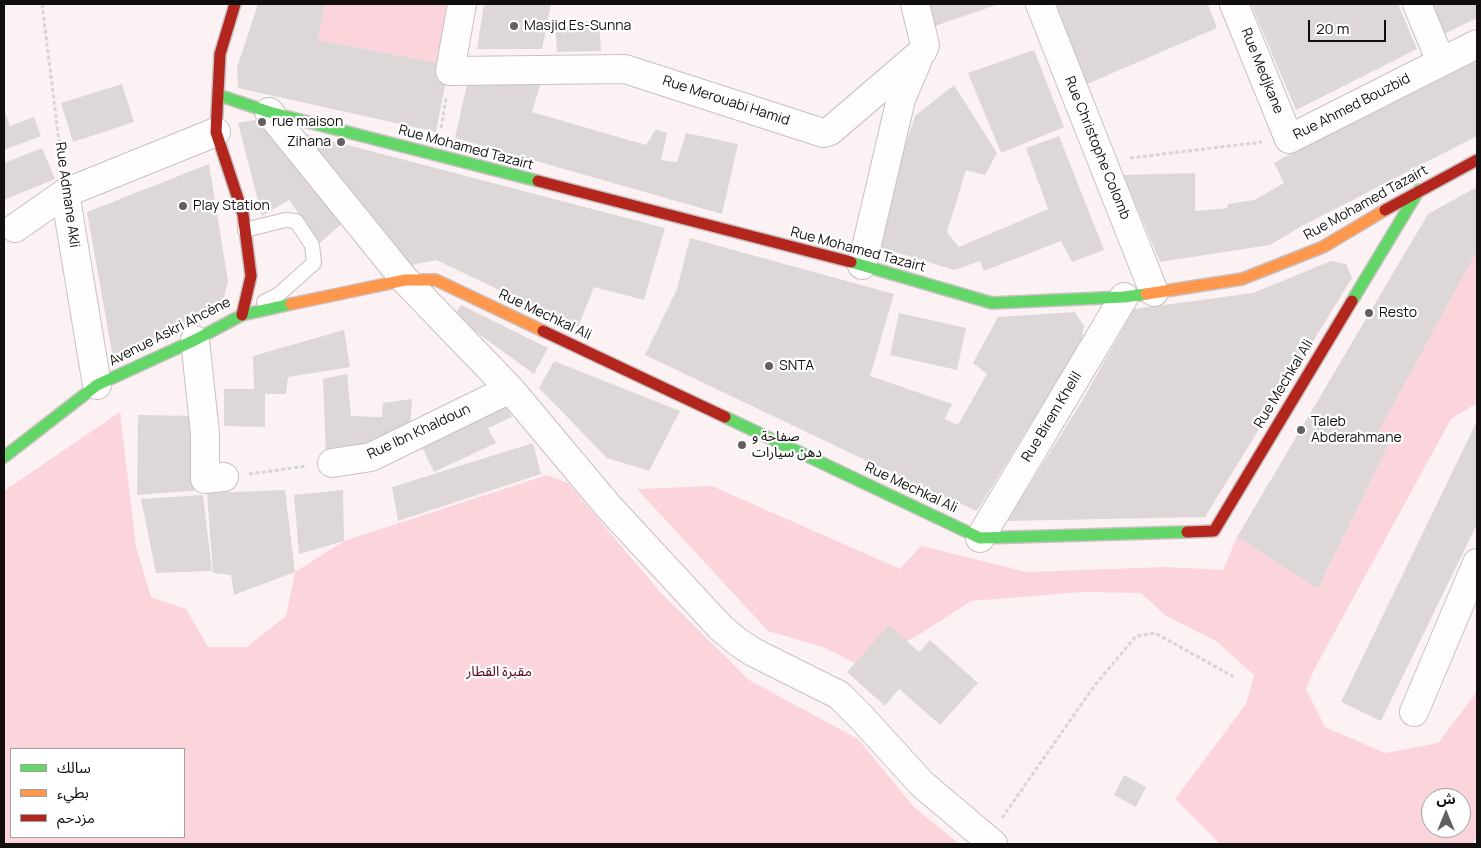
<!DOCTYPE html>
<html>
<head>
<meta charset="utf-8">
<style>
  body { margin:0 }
  #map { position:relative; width:1481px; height:848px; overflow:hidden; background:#fcf2f4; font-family:Manrope,"Noto Sans Arabic",sans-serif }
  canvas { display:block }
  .frame { position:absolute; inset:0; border:5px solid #130e0e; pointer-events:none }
  .legend { position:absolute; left:10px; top:748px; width:175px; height:90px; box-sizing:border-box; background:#fff; border:1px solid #a19f9f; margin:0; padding:6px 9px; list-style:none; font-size:15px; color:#130e0e }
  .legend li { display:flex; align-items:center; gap:10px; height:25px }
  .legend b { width:25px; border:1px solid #a19f9f }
  .north { position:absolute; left:1421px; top:788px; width:50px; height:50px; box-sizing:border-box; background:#fff; border:1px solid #a19f9f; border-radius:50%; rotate:0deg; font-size:14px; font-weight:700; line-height:20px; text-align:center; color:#130e0e }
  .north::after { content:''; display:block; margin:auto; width:18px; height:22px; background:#655e5e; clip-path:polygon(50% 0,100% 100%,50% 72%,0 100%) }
  .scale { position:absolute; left:1308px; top:20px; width:78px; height:22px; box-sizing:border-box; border:2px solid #130e0e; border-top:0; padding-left:6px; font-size:15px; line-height:18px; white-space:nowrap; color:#130e0e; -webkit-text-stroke:4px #fff; paint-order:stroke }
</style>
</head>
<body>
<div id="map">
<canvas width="1481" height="848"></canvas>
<div class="frame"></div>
<ul class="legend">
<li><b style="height:6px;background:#63d668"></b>سالك</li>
<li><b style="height:6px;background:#ff974d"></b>بطيء</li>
<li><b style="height:6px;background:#b3261e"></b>مزدحم</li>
</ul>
<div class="north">ش</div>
<div class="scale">20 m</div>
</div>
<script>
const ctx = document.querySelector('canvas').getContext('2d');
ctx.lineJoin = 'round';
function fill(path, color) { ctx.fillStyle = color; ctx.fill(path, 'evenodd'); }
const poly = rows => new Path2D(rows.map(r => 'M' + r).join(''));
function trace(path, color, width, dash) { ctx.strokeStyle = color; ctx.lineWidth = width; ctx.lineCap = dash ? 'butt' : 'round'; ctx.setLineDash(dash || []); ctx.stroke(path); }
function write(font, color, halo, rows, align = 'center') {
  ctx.font = font + ' Manrope,"Noto Sans Arabic",sans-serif'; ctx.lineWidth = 4.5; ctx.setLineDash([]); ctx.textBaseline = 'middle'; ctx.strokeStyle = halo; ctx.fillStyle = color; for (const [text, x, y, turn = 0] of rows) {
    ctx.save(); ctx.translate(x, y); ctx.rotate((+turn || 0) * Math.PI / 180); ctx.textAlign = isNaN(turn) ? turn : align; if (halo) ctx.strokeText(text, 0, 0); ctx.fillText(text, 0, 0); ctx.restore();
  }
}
const green = poly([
  [325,4,461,4,449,65,318,40],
  [1477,251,1477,403,1451,419,1315,668,1306,689,1325,727,1385,753,1438,743,1477,692,1477,836,1473,844,1220,844,1175,799,1246,704,1254,675,1216,641,1166,616,1141,593,1083,592,971,601,917,636,859,665,823,647,768,631,637,489,712,486,900,569,921,546,1027,572,1166,567,1223,570,1237,537,1318,589,1391,440,1378,433],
  [1431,798,1461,798,1461,828,1431,828],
  [120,412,136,547,151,597,186,609,208,647,247,647,286,616,295,572,344,541,547,475,568,483,660,592,749,680,858,739,914,807,959,844,4,844,4,491],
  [11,749,184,749,184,837,11,837]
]);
const building = poly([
  [258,4,325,4,318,40,449,65,436,132,238,88,237,68],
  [484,4,551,4,542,49,477,49],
  [928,4,999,4,935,26],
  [1056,4,1208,4,1217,28,1087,84],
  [1251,4,1398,4,1417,49,1296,110],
  [1429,4,1477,4,1477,18,1442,35],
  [599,21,601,51,557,52,555,22],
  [1034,50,1064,127,1001,153,968,73],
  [1477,50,1477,136,1302,226,1270,245,1160,262,1123,175,1195,173,1195,211,1227,208,1228,204,1254,200,1284,183,1274,163],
  [541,83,532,112,646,145,656,129,667,133,661,160,677,162,686,133,738,144,722,214,455,138,467,84],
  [122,84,134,122,73,142,61,103],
  [954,85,997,153,985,175,966,170,947,232,959,247,1048,209,1026,148,1059,136,1104,250,1072,262,1061,241,984,271,980,261,954,270,872,245,915,116],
  [4,109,10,126,34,117,41,136,4,150],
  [265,118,348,218,320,243,289,200,262,216,238,123],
  [298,132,665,228,644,300,594,287,578,327,436,260,407,266],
  [42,148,55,179,4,200,4,163],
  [209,164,228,281,223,301,204,322,113,358,87,212],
  [1477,187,1477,251,1378,433,1391,440,1318,589,1237,537,1428,214],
  [690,238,894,294,870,376,952,404,945,419,958,425,987,374,973,363,998,317,1075,312,1084,326,1081,342,977,511,928,490,645,355,677,289],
  [1331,261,1346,264,1352,278,1205,517,1007,521,1082,401,1134,309,1253,293],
  [461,305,548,348,534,374,454,316],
  [899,313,966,328,957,370,890,355],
  [344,330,350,367,288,377,286,394,265,394,265,427,224,426,224,389,254,389,253,356],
  [554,361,680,411,649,471,607,458,539,388],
  [347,374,351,416,382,417,383,403,412,399,410,433,326,456,323,379],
  [504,398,512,417,488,428,496,443,434,472,418,439],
  [138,415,199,416,201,490,137,495],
  [1477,421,1477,524,1381,721,1341,702],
  [533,443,541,474,398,521,392,487],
  [285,490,295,572,234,595,231,575,213,573,207,493],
  [343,490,344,541,299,554,294,495],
  [203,495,212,571,156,573,141,499],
  [889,625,919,652,930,640,978,683,940,725,899,689,885,706,847,672],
  [1124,775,1146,787,1136,807,1114,795]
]);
const path = poly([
  [42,4,62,166],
  [441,128,446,98],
  [1130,158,1262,142],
  [249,474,307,466],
  [1002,818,1095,685,1136,636,1155,633,1236,678]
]);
const lane = poly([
  [245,230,285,220,296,221,312,245,314,263,278,295,264,302]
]);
const street = poly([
  [462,4,450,71,625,69,823,133,830,131,922,52,925,45,915,4],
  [1040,4,1154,292],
  [1234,4,1289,139,1477,44],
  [1417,4,1441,62],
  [269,112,405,280,510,389,608,506,721,628,738,642,753,652,839,695,862,718,922,784,993,844],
  [65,193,97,385],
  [15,228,65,193,216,132],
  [862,265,901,99,917,62],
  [195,340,205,434,205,479,224,477],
  [332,463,371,457,510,389],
  [980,538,1124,297],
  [1414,712,1477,563]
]);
const fast = poly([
  [218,95,269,112,538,181],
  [851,262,992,303,1124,297,1146,294],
  [1352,301,1419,190],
  [725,417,980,538,1187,532],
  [4,457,97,385,195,340,242,315,291,304]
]);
const slow = poly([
  [1146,294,1242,279,1323,247,1385,210],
  [291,304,405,280,436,280,543,331]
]);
const jam = poly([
  [235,4,220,54,216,132,243,214,251,276,242,315],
  [538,181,851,262],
  [1385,210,1477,160],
  [543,331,725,417],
  [1187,532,1214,531,1352,301]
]);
const markers = [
  [514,26,5,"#655e5e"],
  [262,122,5,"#655e5e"],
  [341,142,5,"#655e5e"],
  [183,206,5,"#655e5e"],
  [1369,313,5,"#655e5e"],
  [769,366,5,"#655e5e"],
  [1301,430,5,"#655e5e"],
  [742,445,5,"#655e5e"]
];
const poiNames = [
  ["Masjid Es-Sunna",524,26],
  ["rue maison",272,122],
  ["Zihana",331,142,"right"],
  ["Play Station",193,206],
  ["Resto",1379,313],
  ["SNTA",779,366],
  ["Taleb",1311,422],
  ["Abderahmane",1311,438],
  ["صفاحة و",752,437],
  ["دهن سيارات",752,453]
];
const streetNames = [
  ["Rue Medjkane",1262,71,68],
  ["Rue Merouabi Hamid",726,101,18],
  ["Rue Ahmed Bouzbid",1352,107,-27],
  ["Rue Mohamed Tazairt",466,148,15],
  ["Rue Christophe Colomb",1097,148,68],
  ["Rue Admane Akli",67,195,82],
  ["Rue Mohamed Tazairt",1366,203,-29],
  ["Rue Mohamed Tazairt",858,250,15],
  ["Rue Mechkal Ali",545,315,25],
  ["Avenue Askri Ahcène",170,332,-27],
  ["Rue Mechkal Ali",1284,384,-59],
  ["Rue Birem Khelil",1052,417,-59],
  ["Rue Ibn Khaldoun",419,432,-25],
  ["Rue Mechkal Ali",911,488,25]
];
const parkNames = [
  ["مقبرة القطار",499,672]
];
fill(green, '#fcd4db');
fill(building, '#ded7d8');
trace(lane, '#c8c0c2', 16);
trace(street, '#c8c0c2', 30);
trace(fast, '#c8c0c2', 14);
trace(slow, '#c8c0c2', 14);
trace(jam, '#c8c0c2', 14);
trace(path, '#d8d5d5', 3, [4, 2.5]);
trace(lane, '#fffdfd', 14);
trace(street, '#fffdfd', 28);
trace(fast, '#63d668', 11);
trace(slow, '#ff974d', 11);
trace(jam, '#b3261e', 11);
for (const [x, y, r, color] of markers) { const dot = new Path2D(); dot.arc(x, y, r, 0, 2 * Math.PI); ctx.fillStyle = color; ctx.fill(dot); trace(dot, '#fff', 2); }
write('14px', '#130e0e', '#fff', poiNames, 'left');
write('14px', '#130e0e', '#fff', streetNames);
write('14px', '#560321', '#fff', parkNames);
</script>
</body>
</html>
